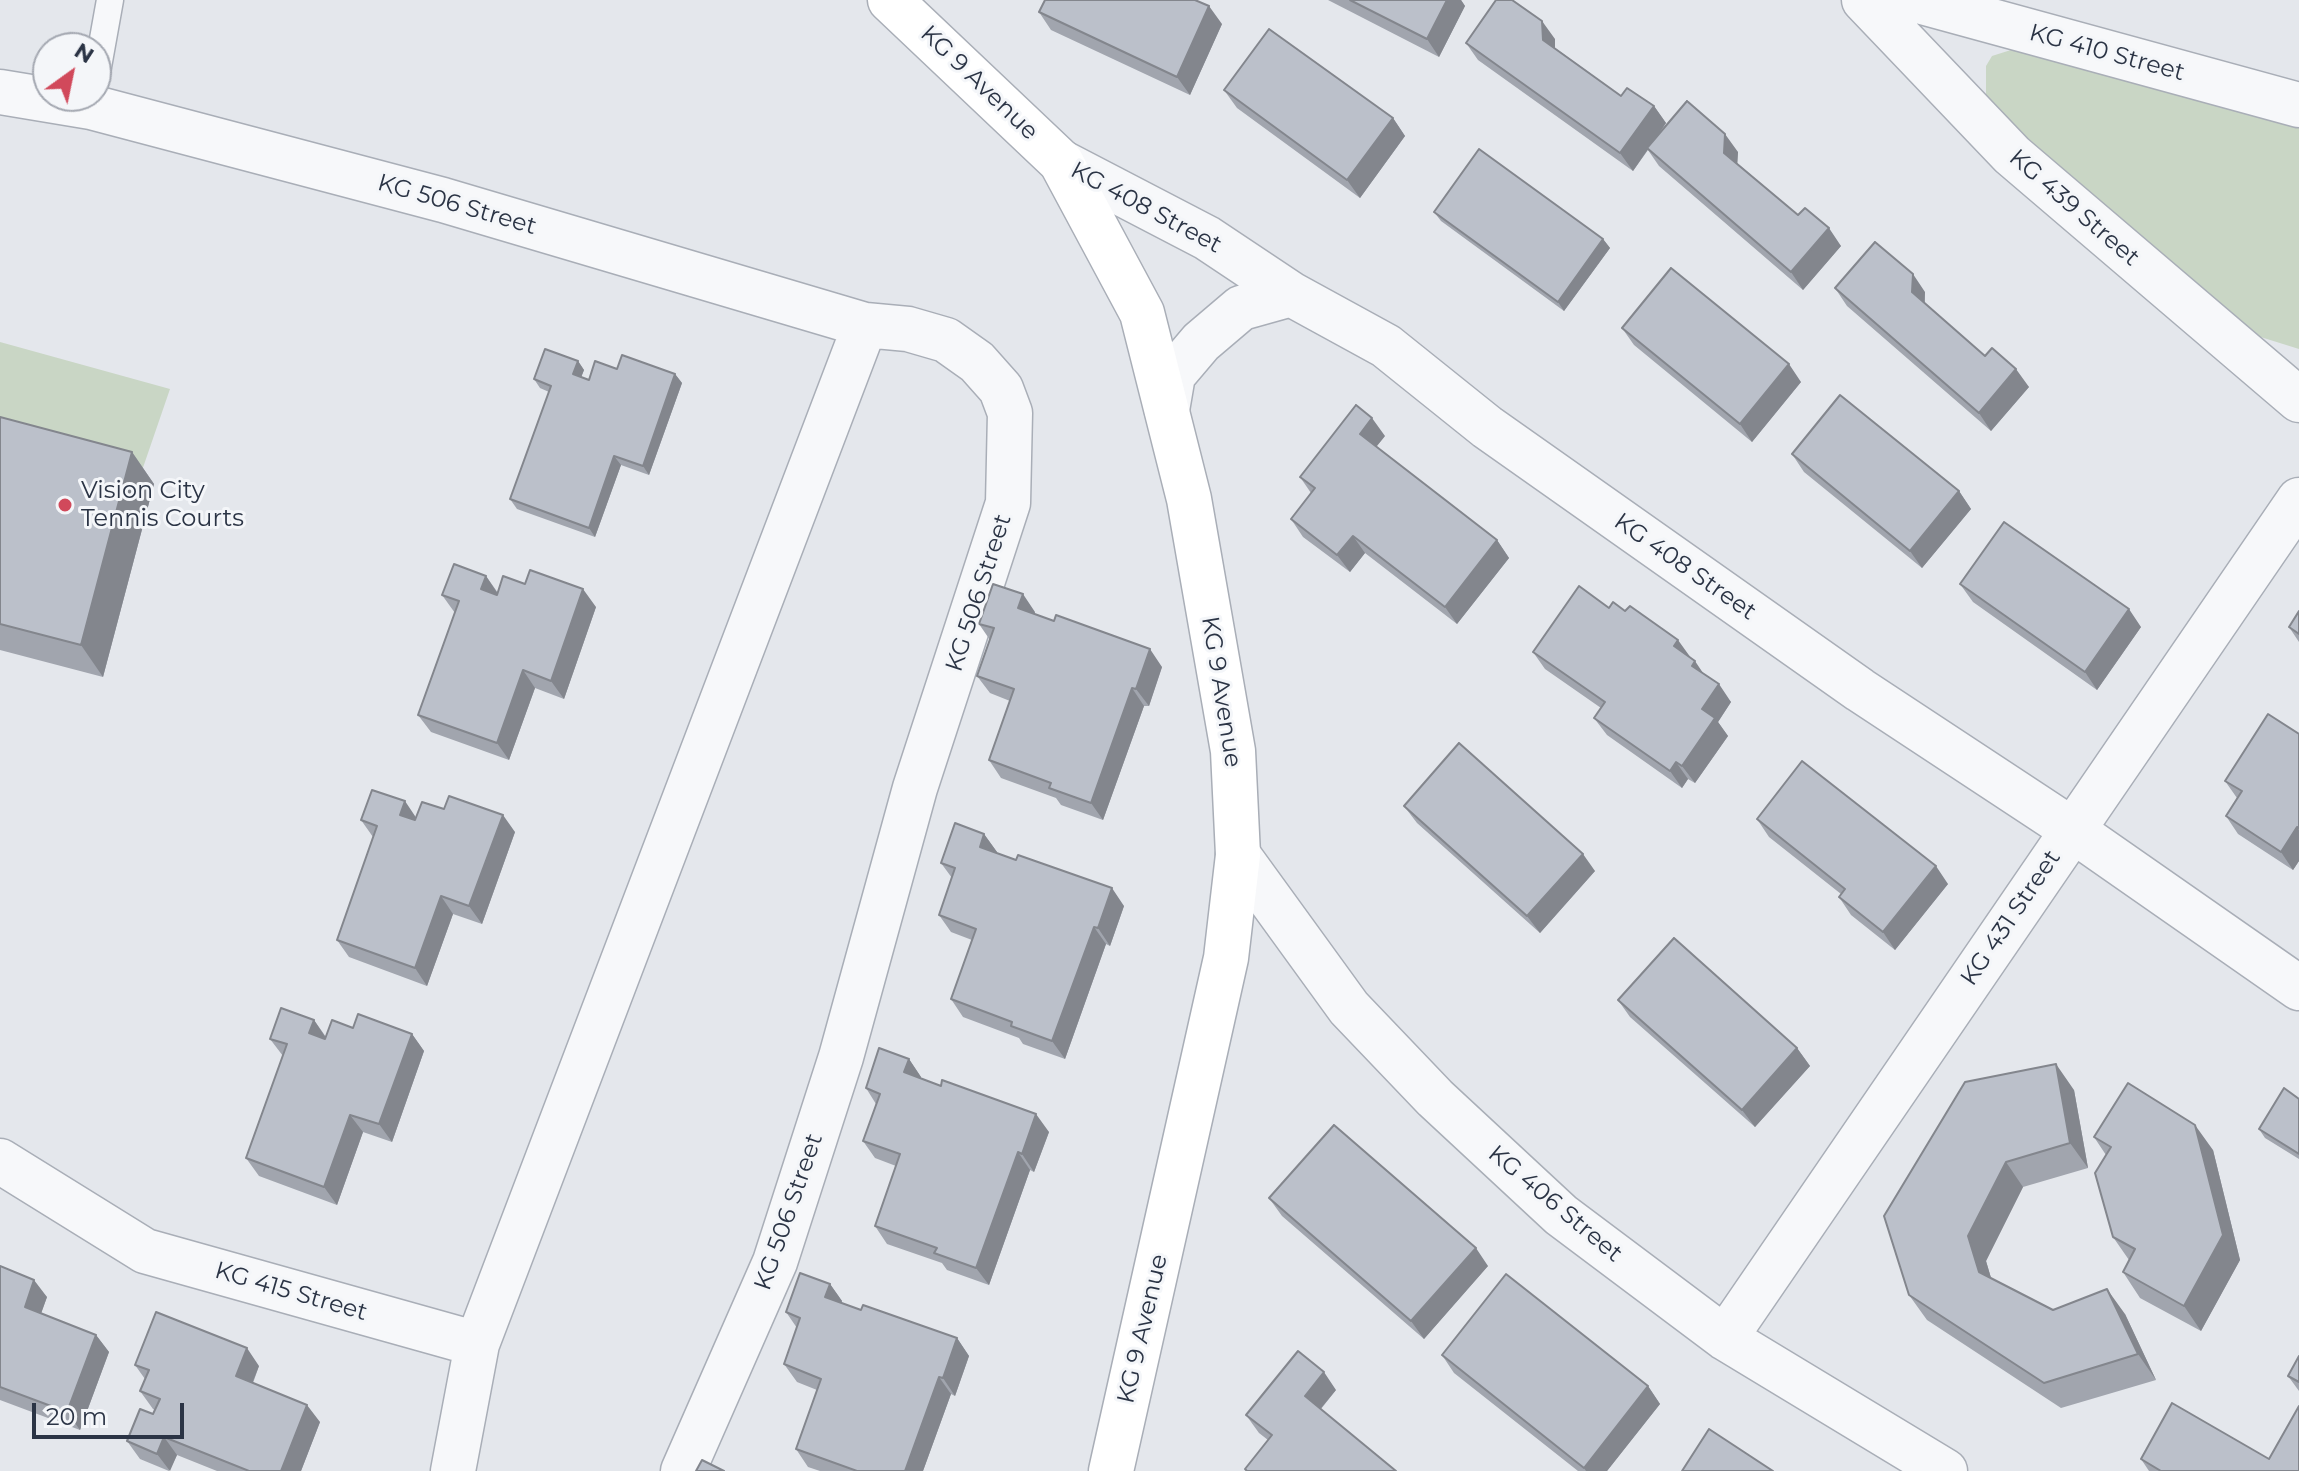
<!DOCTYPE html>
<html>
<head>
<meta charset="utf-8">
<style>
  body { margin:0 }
  #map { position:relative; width:2299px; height:1471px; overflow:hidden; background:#e4e7ec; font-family:Montserrat,sans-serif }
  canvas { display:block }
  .north { position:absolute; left:32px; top:32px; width:80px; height:80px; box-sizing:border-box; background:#f4f6f9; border:2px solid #a4a8b1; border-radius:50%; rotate:33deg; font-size:22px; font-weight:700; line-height:32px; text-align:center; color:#2b3445 }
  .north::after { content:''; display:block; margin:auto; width:28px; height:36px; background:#d1495b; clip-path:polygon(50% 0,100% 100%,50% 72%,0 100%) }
  .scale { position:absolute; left:32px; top:1403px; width:152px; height:36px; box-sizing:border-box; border:4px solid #2b3445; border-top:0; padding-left:10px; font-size:24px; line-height:28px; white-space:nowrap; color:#2b3445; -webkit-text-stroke:6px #f4f6f9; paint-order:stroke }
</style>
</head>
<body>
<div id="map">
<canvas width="2299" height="1471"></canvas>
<div class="north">N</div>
<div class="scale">20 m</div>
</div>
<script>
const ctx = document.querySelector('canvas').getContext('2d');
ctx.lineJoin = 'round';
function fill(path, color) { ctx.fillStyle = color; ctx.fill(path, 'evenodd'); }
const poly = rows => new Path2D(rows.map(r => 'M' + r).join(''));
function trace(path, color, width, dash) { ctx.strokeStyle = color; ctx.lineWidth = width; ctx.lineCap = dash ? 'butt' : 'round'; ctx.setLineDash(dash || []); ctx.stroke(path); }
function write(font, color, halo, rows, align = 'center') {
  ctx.font = font + ' Montserrat,sans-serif'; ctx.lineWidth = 6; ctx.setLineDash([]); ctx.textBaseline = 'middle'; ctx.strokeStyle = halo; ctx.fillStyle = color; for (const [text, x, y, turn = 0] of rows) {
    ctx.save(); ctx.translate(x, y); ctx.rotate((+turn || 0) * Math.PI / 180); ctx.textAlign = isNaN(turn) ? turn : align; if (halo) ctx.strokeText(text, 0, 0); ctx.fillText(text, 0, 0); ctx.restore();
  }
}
const green = poly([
  [2014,49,2299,123,2299,349,2235,329,1996,111,1986,96,1986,66,1992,56],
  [0,342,170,389,82,645,0,622]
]);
const lane = poly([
  [96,78,110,0]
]);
const street = poly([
  [1864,0,2012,155,2299,400],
  [1915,0,2299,105],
  [0,92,91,107,443,200,865,325,908,329,946,340,977,362,1001,389,1010,413,1008,503,915,788,841,1057,775,1262,683,1471],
  [1061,162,1207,238,1291,294,1386,346,1487,427,1860,690,2071,829,2299,988],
  [1167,410,1173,375,1201,342,1241,308,1291,294],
  [1238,855,1349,1008,1435,1098,1561,1215,1725,1338,1945,1471],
  [0,1161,145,1251,477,1344,453,1471],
  [1725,1338,2299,500],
  [477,1344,865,325]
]);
const secondary = poly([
  [890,0,1061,162,1142,313,1189,499,1233,751,1238,855,1226,958,1111,1471]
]);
const wall = poly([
  [1328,0,1461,0,1465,6,1439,57],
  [1039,12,1222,24,1190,95,1051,30],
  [1555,39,1555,48,1621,96,1654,106,1666,123,1659,134,1738,152,1737,163,1798,215,1841,246,1803,290,1659,166,1648,150,1633,171,1478,60,1466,43],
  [1224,90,1393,118,1405,136,1360,198,1237,108],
  [1434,212,1603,239,1610,248,1564,311,1441,221],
  [1835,288,1925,292,1925,303,1985,356,2029,387,1991,431,1847,306],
  [1622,328,1801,382,1752,442,1634,345],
  [578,361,584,370,581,377,589,380,617,369,675,374,682,383,649,475,621,465,595,537,517,509,510,499,549,392,540,388,534,379],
  [0,417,132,452,154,484,103,677,0,650],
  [1385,436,1376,447,1497,540,1509,558,1457,624,1365,553,1350,572,1303,537,1291,519,1311,493,1300,477],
  [1792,454,1959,491,1971,509,1922,568,1804,472],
  [486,576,498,593,596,607,564,699,535,688,509,760,431,732,418,715,455,613,442,595],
  [1960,584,2141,627,2097,690,1973,602],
  [1609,608,1691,658,1703,673,1731,702,1718,722,1728,736,1695,783,1688,779,1682,788,1607,735,1594,718,1601,708,1545,669,1533,652],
  [2299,611,2299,642,2289,627],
  [1035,612,1035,614,1162,667,1149,706,1144,706,1103,820,1061,805,1056,798,1001,778,989,760,1010,701,990,693,977,676,990,640,979,624],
  [2299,734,2299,861,2293,870,2238,834,2226,816,2237,798,2225,781],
  [1404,806,1595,871,1540,933,1417,823],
  [444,809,515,832,482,924,453,914,427,986,349,957,337,940,373,837,361,820,416,818],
  [1757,819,1948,884,1895,950,1851,915,1839,897,1841,894,1769,837],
  [984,834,997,852,996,853,1124,906,1110,946,1106,944,1065,1059,1023,1044,1019,1038,963,1017,951,999,972,940,951,932,939,915,952,878,941,863],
  [1618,1000,1797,1048,1810,1066,1755,1127,1630,1017],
  [314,1020,326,1037,353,1028,412,1034,424,1051,392,1142,363,1132,337,1205,259,1176,246,1158,283,1056,270,1039],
  [909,1059,921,1077,920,1079,1049,1132,1034,1172,1030,1170,989,1285,947,1270,942,1263,887,1244,875,1226,896,1166,875,1158,863,1141,876,1104,866,1088],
  [2074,1090,2088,1168,2023,1187,1986,1261,1991,1278,2053,1310,2125,1314,2156,1380,2061,1408,1927,1320,1909,1295,1884,1216],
  [2299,1099,2299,1159,2265,1138,2259,1129],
  [2094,1137,2213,1150,2240,1260,2201,1331,2140,1298,2123,1272,2129,1260,2113,1237,2106,1155],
  [1269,1198,1488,1266,1424,1339,1282,1216],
  [0,1266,47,1297,41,1313,96,1335,109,1352,80,1430,0,1400],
  [830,1284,842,1301,841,1303,861,1310,957,1338,969,1356,955,1396,951,1394,923,1471,820,1471,808,1467,796,1449,817,1390,797,1382,784,1364,797,1328,786,1312],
  [1442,1355,1648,1386,1660,1404,1607,1471,1578,1471,1454,1373],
  [135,1365,259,1366,253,1383,320,1422,301,1471,217,1471,177,1455,169,1471,140,1459,127,1441,153,1414,155,1410,153,1409,140,1391,145,1379],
  [2288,1376,2299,1382,2299,1391],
  [1336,1390,1321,1409,1396,1471,1246,1471,1245,1469,1268,1440,1259,1433,1246,1415],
  [2141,1459,2269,1459,2299,1471,2149,1471]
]);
const shadedWall = poly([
  [1447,0,1461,0,1465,6,1439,57,1427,39],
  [1209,6,1222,24,1190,95,1177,77],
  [1542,21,1555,39,1555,57,1543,40],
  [1654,106,1666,123,1633,171,1620,153],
  [1393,118,1405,136,1360,198,1347,180],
  [1725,134,1738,152,1737,170,1724,153],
  [1829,228,1841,246,1803,290,1791,272],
  [1603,239,1610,248,1564,311,1558,302],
  [1913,274,1925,292,1924,310,1912,292],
  [578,361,584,370,579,383,573,374],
  [1789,364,1801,382,1752,442,1740,424],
  [2016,369,2029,387,1991,431,1979,413],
  [675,374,682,383,649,475,643,466],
  [1372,418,1385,436,1372,452,1360,434],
  [132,452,154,484,103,677,81,645],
  [614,456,621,465,595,537,589,528],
  [1959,491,1971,509,1922,568,1910,551],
  [1353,536,1365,553,1350,572,1337,555],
  [1497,540,1509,558,1457,624,1445,607],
  [486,576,498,594,493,607,481,589],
  [583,589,596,607,564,699,551,681],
  [1023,594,1035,612,1030,626,1018,608],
  [2129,609,2141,627,2097,690,2085,672],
  [1678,640,1691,658,1687,664,1674,646],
  [1150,649,1162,667,1149,706,1136,689],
  [1695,661,1707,679,1692,666],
  [523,670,535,688,509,760,497,743],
  [1719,684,1731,702,1718,722,1728,736,1695,783,1682,766,1702,709],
  [1132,688,1144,706,1103,820,1091,803],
  [1676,762,1688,779,1682,788,1670,771],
  [405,801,417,819,412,833,400,815],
  [503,815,515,832,482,924,469,906],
  [2297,827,2299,830,2299,861,2293,870,2281,852],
  [984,834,997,852,992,865,980,847],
  [1583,854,1595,871,1540,933,1527,916],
  [1936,866,1948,884,1895,950,1883,932],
  [1112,888,1124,906,1110,946,1098,928],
  [441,896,453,914,427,986,415,968],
  [1094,927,1106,944,1065,1059,1052,1041],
  [314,1020,326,1038,322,1051,309,1033],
  [412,1034,424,1051,392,1142,379,1124],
  [1797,1048,1810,1066,1755,1127,1742,1110],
  [909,1059,921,1077,917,1090,904,1072],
  [2056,1064,2074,1090,2088,1168,2070,1143],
  [1036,1114,1049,1132,1034,1172,1022,1154],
  [350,1115,363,1132,337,1205,324,1187],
  [2195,1125,2213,1150,2240,1260,2201,1331,2184,1306],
  [1018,1152,1030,1170,989,1285,976,1268],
  [2006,1162,2023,1187,1986,1261,1997,1298,1979,1272,1968,1236],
  [1476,1248,1488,1266,1424,1339,1411,1321],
  [34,1280,47,1297,37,1325,25,1307],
  [830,1284,842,1301,837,1314,825,1297],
  [2107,1289,2125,1314,2156,1380,2138,1354],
  [96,1335,109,1352,80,1430,67,1412],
  [957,1338,969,1356,955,1396,943,1378],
  [247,1348,259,1366,248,1394,236,1376],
  [1324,1372,1336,1390,1317,1413,1305,1396],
  [939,1377,951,1394,923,1471,905,1471],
  [1648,1386,1660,1404,1607,1471,1586,1471,1584,1468],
  [307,1405,320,1422,301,1471,281,1471],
  [164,1437,177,1455,170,1471,157,1454]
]);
const building = poly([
  [1045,0,1195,0,1209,6,1177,77,1039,12,1045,0],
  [1350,0,1447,0,1427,39,1350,0],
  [1496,0,1512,0,1542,21,1543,40,1621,96,1627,88,1654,106,1620,153,1466,43,1496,0],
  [1269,29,1393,118,1347,180,1224,90,1269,29],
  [1687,101,1725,134,1724,153,1798,215,1805,208,1829,228,1791,272,1647,148,1687,101],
  [1479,149,1603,239,1558,302,1434,212,1479,149],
  [1875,242,1913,274,1912,292,1985,356,1992,348,2016,369,1979,413,1835,288,1875,242],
  [1671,268,1789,364,1740,424,1622,328,1671,268],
  [545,349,578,361,573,374,589,380,595,361,617,369,622,355,675,374,643,466,614,456,589,528,510,499,551,386,534,379,545,349],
  [1840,395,1959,491,1910,551,1792,454,1840,395],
  [1356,405,1372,418,1360,434,1497,540,1445,607,1353,536,1337,555,1291,519,1315,488,1300,477,1356,405],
  [0,417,132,452,81,645,0,624,0,417],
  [2004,522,2129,609,2085,672,1960,584,2004,522],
  [454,564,486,576,481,589,497,595,503,576,525,584,530,570,583,589,551,681,523,670,497,743,418,715,459,601,442,595,454,564],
  [993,584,1023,594,1018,608,1054,621,1056,615,1150,649,1136,689,1132,688,1091,803,1049,788,1051,783,989,760,1014,689,977,676,994,628,979,624,993,584],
  [1579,586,1609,608,1613,602,1625,611,1630,606,1678,640,1674,646,1695,661,1692,666,1719,684,1702,709,1715,718,1682,766,1676,762,1670,771,1594,718,1605,702,1533,652,1579,586],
  [2299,611,2299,634,2289,627,2299,611],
  [2268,714,2299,734,2299,828,2297,827,2281,852,2226,816,2242,791,2225,781,2268,714],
  [1459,743,1583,854,1527,916,1404,806,1459,743],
  [1802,761,1936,866,1883,932,1839,897,1845,889,1757,819,1802,761],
  [372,790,405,801,400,815,415,820,422,802,444,809,449,796,503,815,469,906,441,896,415,968,337,940,377,826,361,820,372,790],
  [955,823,984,834,980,847,1016,860,1018,855,1112,888,1098,928,1094,927,1052,1041,1011,1026,1012,1022,951,999,976,929,939,915,955,868,941,863,955,823],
  [1674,938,1797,1048,1742,1110,1618,1000,1674,938],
  [281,1008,314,1020,309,1033,325,1039,332,1020,353,1028,358,1014,412,1034,379,1124,350,1115,324,1187,246,1158,287,1044,270,1039,281,1008],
  [879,1048,909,1059,904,1072,941,1086,942,1080,1036,1114,1022,1154,1018,1152,976,1268,934,1253,937,1248,875,1226,900,1154,863,1141,880,1094,866,1088,879,1048],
  [2056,1064,2070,1143,2006,1162,1968,1236,1979,1272,2053,1310,2107,1289,2138,1354,2044,1383,1909,1295,1884,1216,1965,1082,2056,1064],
  [2128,1083,2195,1125,2223,1235,2184,1306,2123,1272,2135,1249,2113,1237,2095,1173,2111,1147,2094,1137,2128,1083],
  [2284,1088,2299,1099,2299,1154,2259,1129,2284,1088],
  [1334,1125,1476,1248,1411,1321,1269,1198,1334,1125],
  [0,1266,34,1280,25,1307,96,1335,67,1412,0,1387,0,1266],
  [800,1273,830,1284,825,1297,861,1310,863,1305,957,1338,943,1378,939,1377,905,1471,857,1471,796,1449,821,1379,784,1364,800,1318,786,1312,800,1273],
  [1506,1274,1648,1386,1584,1468,1442,1355,1506,1274],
  [156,1312,247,1348,236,1376,307,1405,281,1471,249,1471,164,1437,157,1454,127,1441,140,1409,153,1414,160,1399,140,1391,149,1370,135,1365,156,1312],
  [1298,1351,1324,1372,1305,1396,1396,1471,1247,1471,1245,1469,1272,1435,1246,1415,1298,1351],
  [2299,1356,2299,1382,2288,1376,2299,1356],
  [2172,1403,2269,1459,2299,1406,2299,1471,2161,1471,2141,1459,2172,1403],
  [1709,1429,1773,1471,1682,1471,1709,1429],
  [702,1460,724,1471,696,1471,702,1460]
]);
const markers = [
  [65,505,8,"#d1495b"]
];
const streetNames = [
  ["KG 410 Street",2107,53,15],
  ["KG 9 Avenue",979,83,44],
  ["KG 506 Street",457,205,16],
  ["KG 408 Street",1146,208,28],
  ["KG 439 Street",2074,208,41],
  ["KG 408 Street",1685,567,35],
  ["KG 506 Street",979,593,-72],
  ["KG 9 Avenue",1221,692,81],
  ["KG 431 Street",2011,918,-56],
  ["KG 406 Street",1555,1204,40],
  ["KG 506 Street",789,1212,-71],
  ["KG 415 Street",291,1292,16],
  ["KG 9 Avenue",1143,1329,-77]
];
const poiNames = [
  ["Vision City",81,491],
  ["Tennis Courts",81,519]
];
fill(green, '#c9d6c5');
trace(lane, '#a9aeb7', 29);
trace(street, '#a9aeb7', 47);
trace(secondary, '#a9aeb7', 47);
trace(lane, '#f7f8fa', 26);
trace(street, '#f7f8fa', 44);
trace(secondary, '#fff', 44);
fill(wall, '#a1a5ae');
fill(shadedWall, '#83868d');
fill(building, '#bbc0ca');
trace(building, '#83868d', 2);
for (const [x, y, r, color] of markers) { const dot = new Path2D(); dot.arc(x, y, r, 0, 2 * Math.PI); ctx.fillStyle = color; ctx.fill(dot); trace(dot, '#f4f6f9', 3); }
write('24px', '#2b3445', '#f4f6f9', streetNames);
write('24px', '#2b3445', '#f4f6f9', poiNames, 'left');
</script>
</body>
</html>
